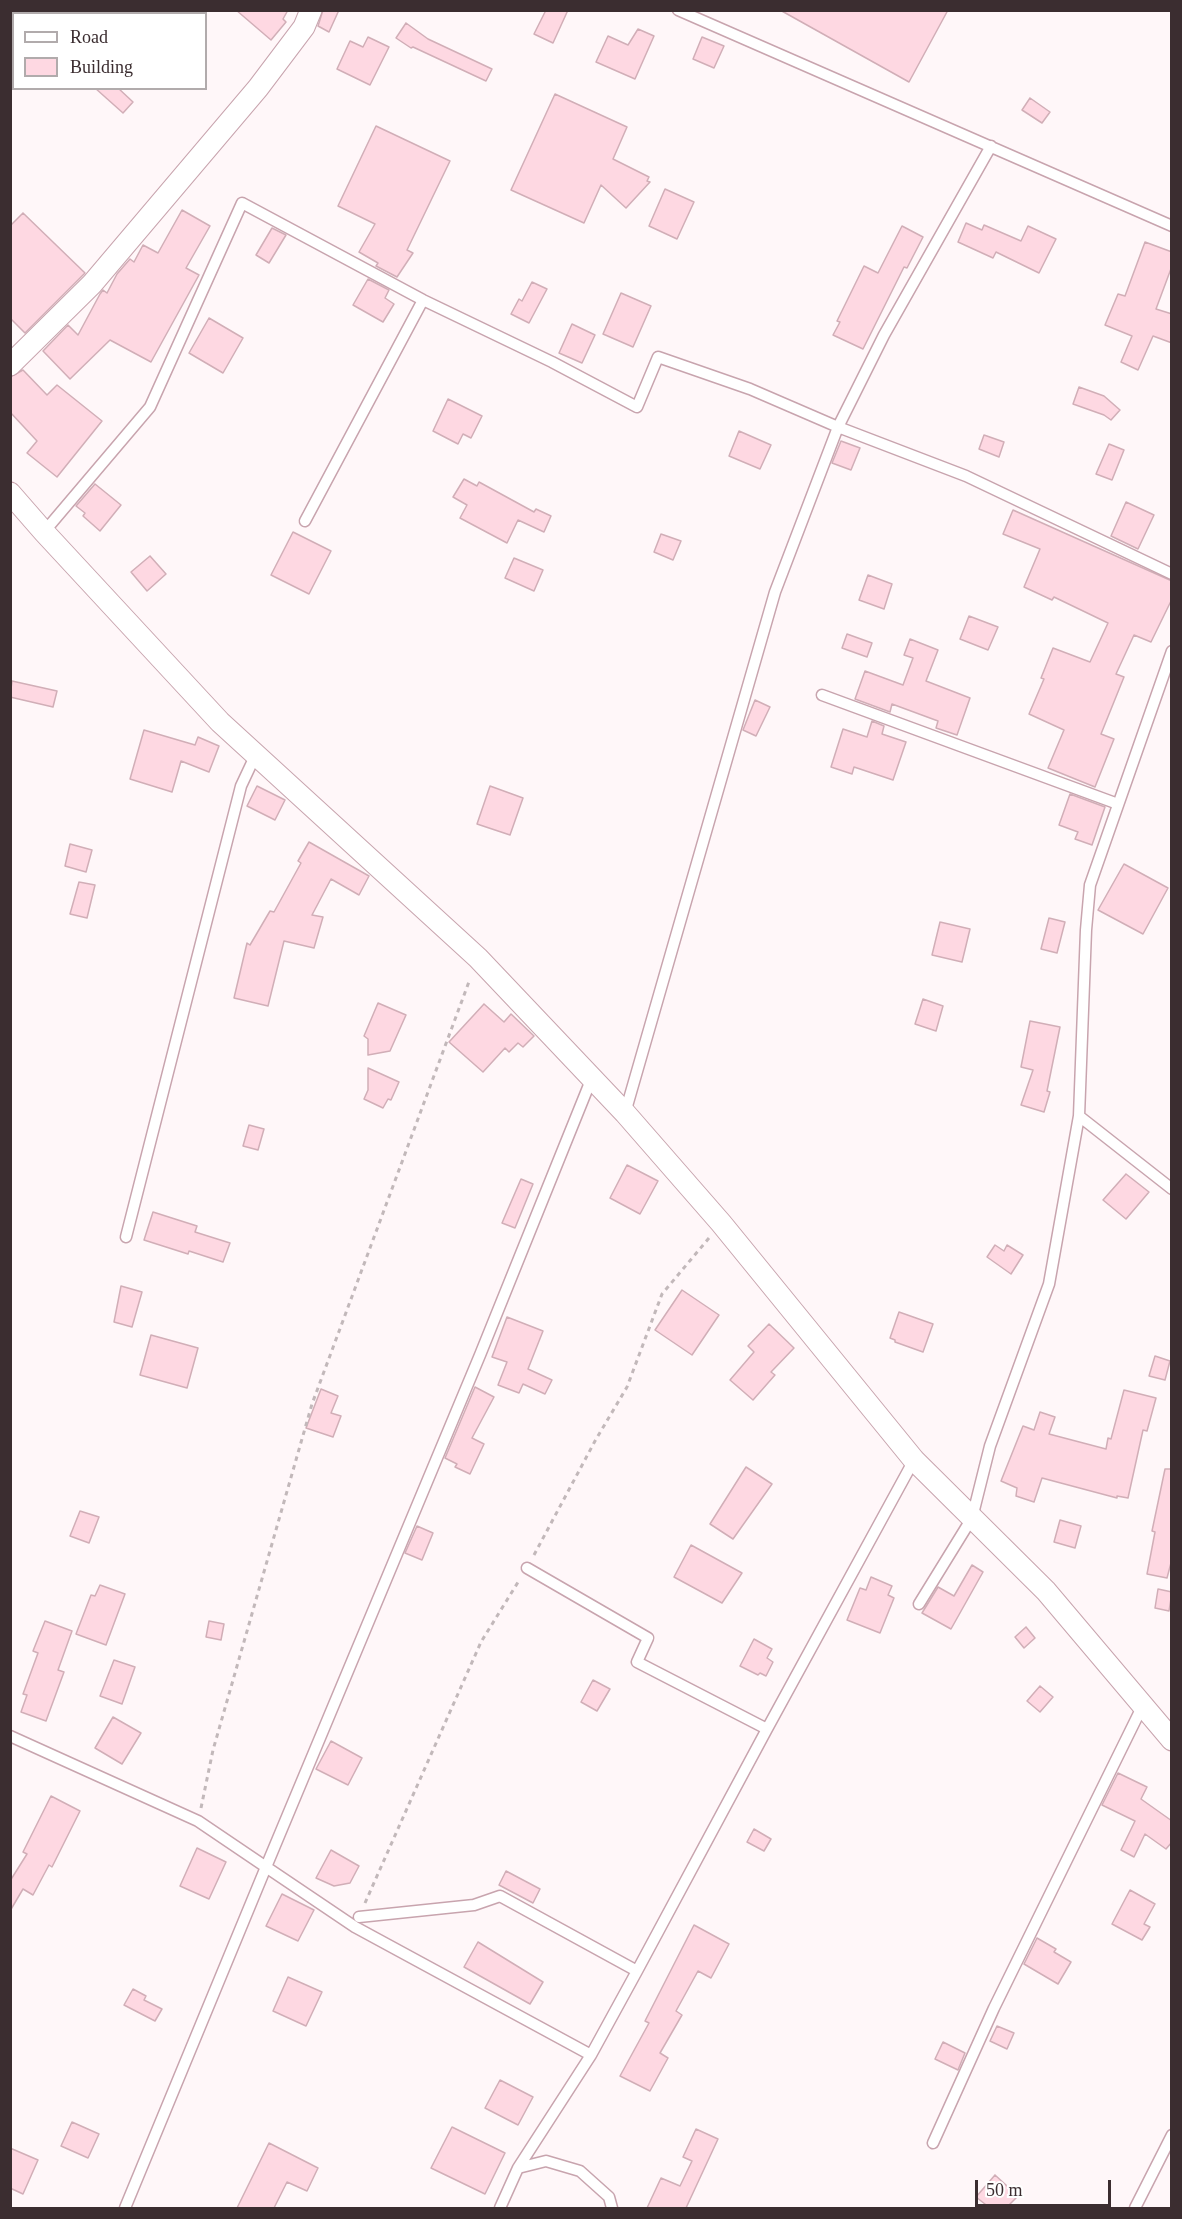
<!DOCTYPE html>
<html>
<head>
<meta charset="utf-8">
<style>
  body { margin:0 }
  #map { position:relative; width:1182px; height:2219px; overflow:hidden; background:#fff7f9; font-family:"Times New Roman",serif }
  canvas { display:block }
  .frame { position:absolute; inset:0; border:12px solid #3b2d30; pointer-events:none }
  .legend { position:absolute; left:12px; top:12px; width:195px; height:78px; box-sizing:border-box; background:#fff; border:2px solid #b1abac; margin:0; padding:8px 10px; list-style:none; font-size:18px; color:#3b2d30 }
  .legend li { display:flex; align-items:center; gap:12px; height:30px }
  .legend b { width:30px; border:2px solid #b1abac }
  .scale { position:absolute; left:975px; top:2180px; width:136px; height:27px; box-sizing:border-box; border:3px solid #3b2d30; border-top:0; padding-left:8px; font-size:18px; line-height:21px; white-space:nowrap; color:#3b2d30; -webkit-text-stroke:4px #fff; paint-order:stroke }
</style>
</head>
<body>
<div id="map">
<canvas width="1182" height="2219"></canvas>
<div class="frame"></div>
<ul class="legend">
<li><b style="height:8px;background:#fff"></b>Road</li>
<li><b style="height:16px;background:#fed8e2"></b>Building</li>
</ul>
<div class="scale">50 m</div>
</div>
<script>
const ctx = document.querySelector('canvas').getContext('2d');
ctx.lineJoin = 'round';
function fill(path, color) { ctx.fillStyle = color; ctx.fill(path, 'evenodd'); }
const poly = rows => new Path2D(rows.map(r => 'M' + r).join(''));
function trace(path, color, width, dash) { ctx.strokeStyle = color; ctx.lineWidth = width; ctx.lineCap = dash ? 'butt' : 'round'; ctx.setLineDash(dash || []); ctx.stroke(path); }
const building = poly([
  [236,10,288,10,283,19,286,22,271,40,236,10],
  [323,10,339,10,329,32,318,26,323,10],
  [546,10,568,10,553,43,534,34,546,10],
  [780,10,948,10,909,82,780,10],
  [406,23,428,39,492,69,486,81,413,47,411,48,396,38,406,23],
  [638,29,654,36,635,79,596,62,608,36,628,45,638,29],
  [368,37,389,47,370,85,337,69,350,41,363,47,368,37],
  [702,37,724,46,714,68,693,59,702,37],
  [95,88,118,88,133,102,123,113,95,88],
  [555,94,627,127,613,159,649,177,647,181,650,182,626,208,601,185,584,223,511,190,555,94],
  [1030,98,1050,112,1042,123,1022,110,1030,98],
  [376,126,450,161,407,250,413,253,397,277,376,266,378,263,359,252,375,224,338,206,376,126],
  [665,189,694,202,677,239,649,226,665,189],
  [182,210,210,226,186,268,199,275,151,362,110,340,70,379,43,351,68,325,78,335,100,294,103,290,107,293,117,274,130,259,134,262,143,245,158,253,182,210],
  [23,213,85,273,25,333,10,318,10,226,23,213],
  [966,223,982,230,984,225,1021,241,1028,226,1056,239,1039,273,996,252,993,258,958,242,966,223],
  [902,226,923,237,907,268,904,267,863,349,833,335,840,322,837,321,864,266,878,273,902,226],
  [272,228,286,235,269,263,256,255,272,228],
  [1145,242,1172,252,1172,266,1156,309,1172,314,1172,343,1153,336,1138,370,1121,362,1132,336,1105,325,1118,294,1125,296,1145,242],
  [368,279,389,290,385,298,394,304,383,322,353,305,368,279],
  [532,282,547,289,529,323,511,314,519,299,522,301,532,282],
  [621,293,651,306,633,347,603,334,621,293],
  [209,318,243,338,223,373,189,353,209,318],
  [572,324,595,335,582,363,559,353,572,324],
  [23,370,47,395,57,385,102,421,57,477,27,453,37,441,10,412,10,377,23,370],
  [1079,387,1104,396,1120,410,1111,420,1104,415,1073,404,1079,387],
  [448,399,482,416,471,438,463,434,458,444,433,431,448,399],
  [739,431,771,445,760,469,729,456,739,431],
  [984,435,1004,442,999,457,979,449,984,435],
  [841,441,860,448,851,470,832,463,841,441],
  [1109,444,1124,450,1112,480,1096,474,1109,444],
  [464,479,477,486,479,482,534,512,536,509,551,516,544,532,518,520,507,543,460,518,467,505,453,497,464,479],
  [95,484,121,505,100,531,83,516,85,513,76,506,95,484],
  [1126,502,1154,515,1138,549,1111,536,1126,502],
  [1013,510,1172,581,1172,599,1151,642,1134,635,1116,674,1124,677,1101,734,1114,739,1095,787,1048,768,1064,730,1029,714,1044,679,1041,678,1053,648,1090,662,1108,623,1054,597,1052,600,1024,587,1040,549,1003,534,1013,510],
  [293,532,331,551,309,594,271,575,293,532],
  [661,534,681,541,673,560,654,552,661,534],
  [150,556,166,574,147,591,131,572,150,556],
  [514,558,543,570,534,591,505,578,514,558],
  [868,575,892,584,884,609,859,600,868,575],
  [969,616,998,627,988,650,960,639,969,616],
  [847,634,872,643,867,657,842,648,847,634],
  [910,639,938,650,926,681,970,698,957,735,936,728,938,721,892,704,890,712,855,699,865,671,903,685,913,658,904,655,910,639],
  [12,681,57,691,53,707,10,697,12,681],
  [755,700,770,707,756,736,743,730,755,700],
  [872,721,884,726,882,734,906,742,893,780,854,767,852,774,831,767,843,729,867,737,872,721],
  [144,730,195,745,198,737,219,746,209,772,181,761,172,792,130,779,144,730],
  [257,786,285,800,275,820,247,806,257,786],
  [490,786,523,798,510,835,477,824,490,786],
  [1070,794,1105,807,1092,845,1075,839,1078,832,1059,825,1070,794],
  [309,842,369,876,359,895,331,879,312,915,323,917,314,948,284,941,268,1006,234,998,247,943,250,945,270,911,274,912,301,863,298,861,309,842],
  [70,844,92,850,86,872,65,866,70,844],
  [1124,864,1168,888,1143,934,1098,910,1124,864],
  [79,882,95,885,87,918,70,914,79,882],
  [1049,918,1065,922,1057,953,1041,949,1049,918],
  [940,922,970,929,962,962,932,955,940,922],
  [923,999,943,1006,936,1031,915,1024,923,999],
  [378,1003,406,1015,390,1051,368,1055,368,1039,364,1036,378,1003],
  [484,1004,504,1022,511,1014,534,1036,523,1047,518,1043,509,1052,505,1048,483,1072,449,1042,484,1004],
  [1030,1021,1060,1027,1047,1091,1050,1092,1044,1112,1021,1105,1033,1070,1021,1067,1030,1021],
  [368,1068,399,1082,391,1100,388,1099,383,1108,364,1099,368,1090,368,1068],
  [249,1125,264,1129,258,1150,243,1146,249,1125],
  [627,1165,658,1181,640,1214,610,1198,627,1165],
  [1126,1174,1149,1192,1126,1219,1103,1200,1126,1174],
  [521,1179,533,1184,515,1228,502,1223,521,1179],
  [153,1212,197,1226,195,1232,230,1243,223,1262,189,1251,188,1254,144,1240,153,1212],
  [995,1245,1004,1251,1007,1245,1023,1255,1011,1274,987,1257,995,1245],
  [121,1286,142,1292,132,1327,114,1322,121,1286],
  [682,1290,719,1315,692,1355,655,1330,682,1290],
  [899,1312,933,1324,923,1352,895,1342,895,1340,890,1338,899,1312],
  [507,1317,543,1331,528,1369,552,1380,545,1394,523,1384,519,1393,498,1385,507,1362,492,1357,507,1317],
  [769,1324,794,1348,771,1372,775,1375,753,1400,730,1380,754,1352,748,1346,769,1324],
  [151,1335,198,1348,187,1388,140,1375,151,1335],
  [1155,1356,1170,1361,1165,1380,1149,1376,1155,1356],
  [475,1387,494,1397,472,1438,484,1444,470,1474,455,1467,457,1464,445,1458,475,1387],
  [321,1389,338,1396,331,1413,341,1416,333,1437,306,1428,321,1389],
  [1124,1390,1156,1398,1147,1431,1143,1430,1128,1498,1117,1496,1117,1498,1042,1478,1034,1502,1016,1496,1017,1488,1001,1481,1023,1426,1034,1430,1040,1412,1055,1417,1049,1434,1106,1449,1108,1438,1111,1439,1124,1390],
  [746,1467,772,1484,733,1539,710,1524,746,1467],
  [1165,1469,1172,1469,1172,1559,1167,1578,1147,1574,1155,1532,1152,1531,1165,1469],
  [80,1511,99,1517,89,1543,70,1536,80,1511],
  [1060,1520,1081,1526,1075,1548,1054,1542,1060,1520],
  [417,1526,433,1533,422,1560,405,1553,417,1526],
  [691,1545,742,1573,722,1603,674,1577,691,1545],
  [972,1565,983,1572,951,1629,922,1613,938,1587,954,1596,972,1565],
  [871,1577,892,1586,888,1595,894,1598,880,1633,847,1620,860,1588,866,1590,871,1577],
  [100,1585,125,1594,106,1645,76,1634,91,1595,95,1596,100,1585],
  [1158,1589,1172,1592,1169,1611,1155,1608,1158,1589],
  [45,1621,72,1631,58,1670,64,1672,46,1721,21,1712,27,1695,23,1694,38,1653,33,1651,45,1621],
  [209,1621,224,1624,221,1640,206,1637,209,1621],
  [1026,1627,1035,1638,1024,1648,1015,1637,1026,1627],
  [754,1639,772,1649,767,1658,773,1662,766,1676,760,1673,758,1675,740,1666,754,1639],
  [114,1660,135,1667,122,1704,100,1696,114,1660],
  [593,1680,610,1689,597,1711,581,1702,593,1680],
  [1040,1686,1053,1697,1040,1712,1027,1701,1040,1686],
  [113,1717,141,1733,122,1764,95,1748,113,1717],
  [331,1741,362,1758,348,1785,316,1769,331,1741],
  [1118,1773,1147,1787,1141,1799,1172,1821,1172,1842,1166,1849,1145,1834,1134,1857,1121,1850,1135,1821,1102,1805,1118,1773],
  [51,1796,80,1811,52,1867,49,1865,33,1895,23,1889,10,1911,10,1881,27,1854,23,1852,51,1796],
  [754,1829,771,1839,764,1851,747,1842,754,1829],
  [197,1848,226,1862,209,1899,180,1886,197,1848],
  [331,1850,359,1866,350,1883,334,1886,316,1878,331,1850],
  [506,1871,540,1889,533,1903,499,1885,506,1871],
  [1130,1890,1155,1904,1144,1924,1150,1927,1142,1940,1112,1924,1130,1890],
  [282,1894,314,1910,298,1941,266,1926,282,1894],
  [694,1925,729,1944,711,1978,698,1971,676,2011,682,2015,660,2053,668,2058,650,2091,620,2076,649,2023,645,2021,694,1925],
  [1037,1938,1056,1949,1054,1952,1071,1962,1058,1984,1024,1964,1037,1938],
  [478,1942,543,1982,530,2004,464,1967,478,1942],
  [288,1977,322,1992,306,2026,273,2011,288,1977],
  [133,1989,146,1996,144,2000,162,2009,155,2021,124,2005,133,1989],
  [997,2026,1014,2033,1007,2049,990,2041,997,2026],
  [943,2042,965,2053,958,2070,935,2059,943,2042],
  [500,2080,533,2097,518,2125,485,2108,500,2080],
  [72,2122,99,2134,88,2158,61,2146,72,2122],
  [452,2127,505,2153,485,2194,431,2168,452,2127],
  [696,2129,718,2139,686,2208,647,2208,661,2178,680,2186,692,2161,683,2157,696,2129],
  [269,2143,318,2168,307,2191,287,2182,274,2208,237,2208,269,2143],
  [10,2148,38,2160,23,2194,10,2188,10,2148],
  [995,2175,1018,2196,1006,2208,990,2208,976,2197,995,2175]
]);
const path = poly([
  [534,1555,595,1441,627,1387,662,1294,709,1238],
  [201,1808,213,1750,312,1404,470,979],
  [365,1903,481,1642,520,1579]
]);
const service = poly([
  [678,10,1172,226],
  [305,521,423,300],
  [44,532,150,407,242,203,423,300,552,362,637,407,658,357,750,389,838,427,966,476,1172,574],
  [822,695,1118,804],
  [625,1113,775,592,838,427,884,335,991,146],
  [1079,1116,1172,1189],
  [126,1237,241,786,256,754],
  [527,1568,648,1638,637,1662,767,1729],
  [919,1604,972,1518,990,1446,1049,1284,1079,1116,1086,930,1090,885,1172,651],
  [10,1736,198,1821,266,1867,125,2208],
  [359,1917,474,1905,500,1896,637,1971],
  [591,2055,355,1927,266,1867,480,1355,591,1080],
  [933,2143,994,2008,1143,1705],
  [518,2168,546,2161,580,2171,609,2197,612,2208],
  [500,2208,518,2168,591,2055,637,1971,767,1729,914,1460],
  [1135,2208,1172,2135]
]);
const minor = poly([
  [10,365,92,284,258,88,304,27,311,10],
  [10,493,44,532,220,722,478,958,625,1113,721,1223,914,1460,1046,1591,1172,1740]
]);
fill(building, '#fed8e2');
trace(building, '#d1aeb7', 1.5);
trace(service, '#c8a4ae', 13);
trace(minor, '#c8a4ae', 23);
trace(path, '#c2b8ba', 3, [4.5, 4.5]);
trace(service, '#fff', 10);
trace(minor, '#fff', 21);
</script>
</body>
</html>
